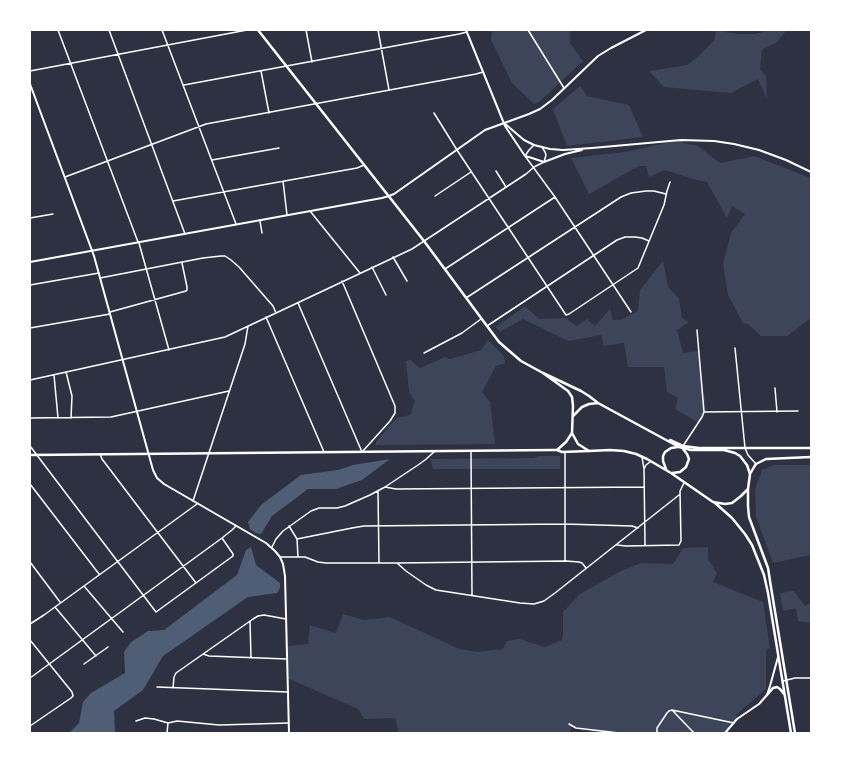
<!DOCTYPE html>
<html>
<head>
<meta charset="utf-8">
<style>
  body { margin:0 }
  #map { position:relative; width:841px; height:763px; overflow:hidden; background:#2d3142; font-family:"Nunito Sans",sans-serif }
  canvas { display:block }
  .frame { position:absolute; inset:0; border:31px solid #fff; pointer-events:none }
</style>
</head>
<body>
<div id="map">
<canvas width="841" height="763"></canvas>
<div class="frame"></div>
</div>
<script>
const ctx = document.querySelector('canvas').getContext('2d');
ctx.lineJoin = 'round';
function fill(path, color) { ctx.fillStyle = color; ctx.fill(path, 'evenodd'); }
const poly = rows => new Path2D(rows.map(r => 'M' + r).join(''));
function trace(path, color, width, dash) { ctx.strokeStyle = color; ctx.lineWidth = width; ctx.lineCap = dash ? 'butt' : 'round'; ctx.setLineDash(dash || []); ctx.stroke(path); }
const green = poly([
  [492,30,570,30,570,43,583,61,539,102,534,104,512,83,491,40],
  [716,30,724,30,725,32,737,34,756,34,769,30,787,30,776,43,762,49,760,69,766,76,767,99,758,79,731,93,664,87,649,71,687,65,698,57,714,40],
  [580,86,587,96,629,105,643,137,567,146,553,109],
  [684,139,683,143,698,146,720,163,754,156,811,178,811,318,787,336,761,336,748,324,743,323,728,295,723,263,731,233,745,214,732,206,727,218,707,182,693,179,665,170,649,177,646,166,639,166,589,194,571,158,625,152],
  [663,261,668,287,679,298,682,318,689,322,677,330,683,353,699,351,706,412,699,423,675,409,678,398,667,392,664,367,628,367,624,343,604,346,601,335,568,341,523,319,501,331,501,333,496,327,525,306,539,319,565,318,577,326,587,319,595,326,610,309,613,320,621,320,638,311,640,290],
  [488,340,504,356,505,363,496,366,482,392,490,402,495,444,376,445,376,442,396,418,410,415,415,401,409,392,406,361,410,360,420,368,445,357,450,359,481,350],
  [538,456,560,456,560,469,433,469,430,459,534,458],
  [774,465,811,465,811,536,810,537,810,555,773,563,756,517,755,489,762,470],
  [708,547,708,559,717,573,713,582,763,602,770,648,767,649,766,653,766,689,736,715,738,719,725,733,591,733,591,729,571,727,570,733,399,733,395,718,364,719,358,709,287,678,286,646,308,644,310,625,336,633,343,614,364,620,390,617,459,649,478,652,503,649,507,641,520,639,545,647,562,640,563,633,563,612,580,594,621,571,641,563,673,564,683,548],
  [794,591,805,606,811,603,811,623,798,621,796,608,783,611,780,593]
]);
const water = poly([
  [390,459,362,480,336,489,308,489,272,516,261,534,256,533,250,529,248,522,261,505,301,475,338,470,353,465],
  [251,547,256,565,280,583,280,588,277,593,248,597,163,656,143,690,114,711,115,733,69,733,79,723,83,702,91,693,125,673,124,652,131,642,148,631,164,630,237,575,246,550]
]);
const minor = poly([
  [58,30,138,242],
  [109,30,185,234],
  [162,30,236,224],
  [306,30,312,62],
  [378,30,389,90],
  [528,30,564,88],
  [30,71,247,30],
  [261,71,269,113],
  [184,85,459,34,467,32],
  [434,113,457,150,566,315,569,314,638,268,664,205,667,191,670,182],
  [534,145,529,150,525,156,555,197,631,312],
  [212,160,279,148],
  [496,171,506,187],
  [65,177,206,124,476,74,483,72],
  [283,181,287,215],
  [435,196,471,172],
  [173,201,357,168,364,165],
  [310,211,360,273],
  [30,218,53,214],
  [260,221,262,233],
  [139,243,169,350],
  [393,257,407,281],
  [372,267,386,295],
  [445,269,555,197],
  [100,278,203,258,221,256,225,256,231,260,239,267,273,306,276,313],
  [30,285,99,273],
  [466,298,621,197,631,193,646,191,654,191,666,194],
  [298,303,362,452,390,421,395,413,395,406,342,281],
  [110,312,186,291,187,290,187,287,182,263],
  [266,317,324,452],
  [487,326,617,240,625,237,635,237,642,238,649,241],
  [30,328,110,314],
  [735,348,745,448,748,455,756,464],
  [424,353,462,333,481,319],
  [66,372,72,396,71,418],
  [54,375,58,418],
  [30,380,225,337,412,249,526,174,534,167,544,162,546,155,545,152,542,147],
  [775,388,777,412],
  [704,412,798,411],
  [30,418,111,417,229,391],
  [30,446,156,612,233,556,233,554,222,538],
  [683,446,702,417,704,412,697,330],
  [471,451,472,595],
  [100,454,102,459,196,583],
  [642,457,644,469,645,545],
  [644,469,646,465,650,462],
  [30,484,99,574],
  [385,487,396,489,644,487],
  [378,491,379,563],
  [193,501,245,344,248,326],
  [289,526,297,539,298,557],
  [297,539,352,528,364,526,565,524,632,526,638,528],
  [617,545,626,546,679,545,681,541,680,491,684,483],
  [272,547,276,539,283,531,311,511,319,508,337,508,345,506,370,495,385,487,418,465,425,460,434,452],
  [281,557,305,557,318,562,326,563,397,563,406,571,426,585,436,590,520,603,534,604,544,601,555,593,679,495],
  [565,561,565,452],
  [30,562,60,602],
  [397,563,566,561,579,562,582,563,586,568],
  [84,586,123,632],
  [55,607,96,656],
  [250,621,251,658],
  [30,624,44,615,197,504],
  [30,640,72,692,73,696,71,698,30,726],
  [203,654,209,656,287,659],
  [84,664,108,647],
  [30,678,222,538,232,530,236,526],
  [783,681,795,678,811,678],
  [157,687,288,692],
  [173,688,174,677,176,673,253,619,258,616,264,615,286,619],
  [673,711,694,733],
  [136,721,145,718,154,719,168,723,177,721,219,725,289,723],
  [569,724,576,728,619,733],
  [167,733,168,723],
  [657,733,657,728,667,713,669,711,672,710,734,723]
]);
const tertiary = poly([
  [466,30,505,126,525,156,532,158,544,162,565,154,582,150],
  [30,84,94,256,153,470,157,478,164,484,266,543,275,551,280,557,283,564,285,576,289,733],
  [504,123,524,140,534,145,550,149,563,150,592,148,681,140,714,141,734,144,759,150,786,160,811,172],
  [30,262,382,198,389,196,394,194,485,130,529,114,540,109,552,100,598,56,611,48,646,30],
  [725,733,737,719,759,704,767,695,770,686,778,657]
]);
const secondary = poly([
  [557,450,566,442,572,433],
  [30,455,552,450,557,450,562,452,589,451]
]);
const primary = poly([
  [258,30,424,241,487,326,499,342,507,349,521,361,543,373,568,391,572,397,573,406,572,433,578,444,589,451,610,450,624,451,636,454,647,459,671,473,713,502,725,504,732,503,741,496,748,489,750,474,747,465,740,456,735,453,724,450,691,450,679,447,598,403,589,396,581,391,543,373],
  [573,416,582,407,589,404,598,403],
  [670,440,683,446,699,448,811,448],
  [666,469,663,461,663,456,665,452,671,448,678,447],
  [672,473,680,472,686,467,689,459,687,454,683,449],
  [750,474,754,467,756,464,766,459,811,457],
  [748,489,748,506,749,517,768,568,770,581,795,733],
  [714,502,732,518,745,534,752,545,764,575,768,593,791,733],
  [767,695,773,688,777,687,780,689,784,694]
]);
fill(green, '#3c4559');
fill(water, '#4f5d75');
trace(minor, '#fff', 1.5);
trace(tertiary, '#fff', 2);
trace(secondary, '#fff', 2.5);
trace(primary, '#fff', 2.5);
</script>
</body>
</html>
